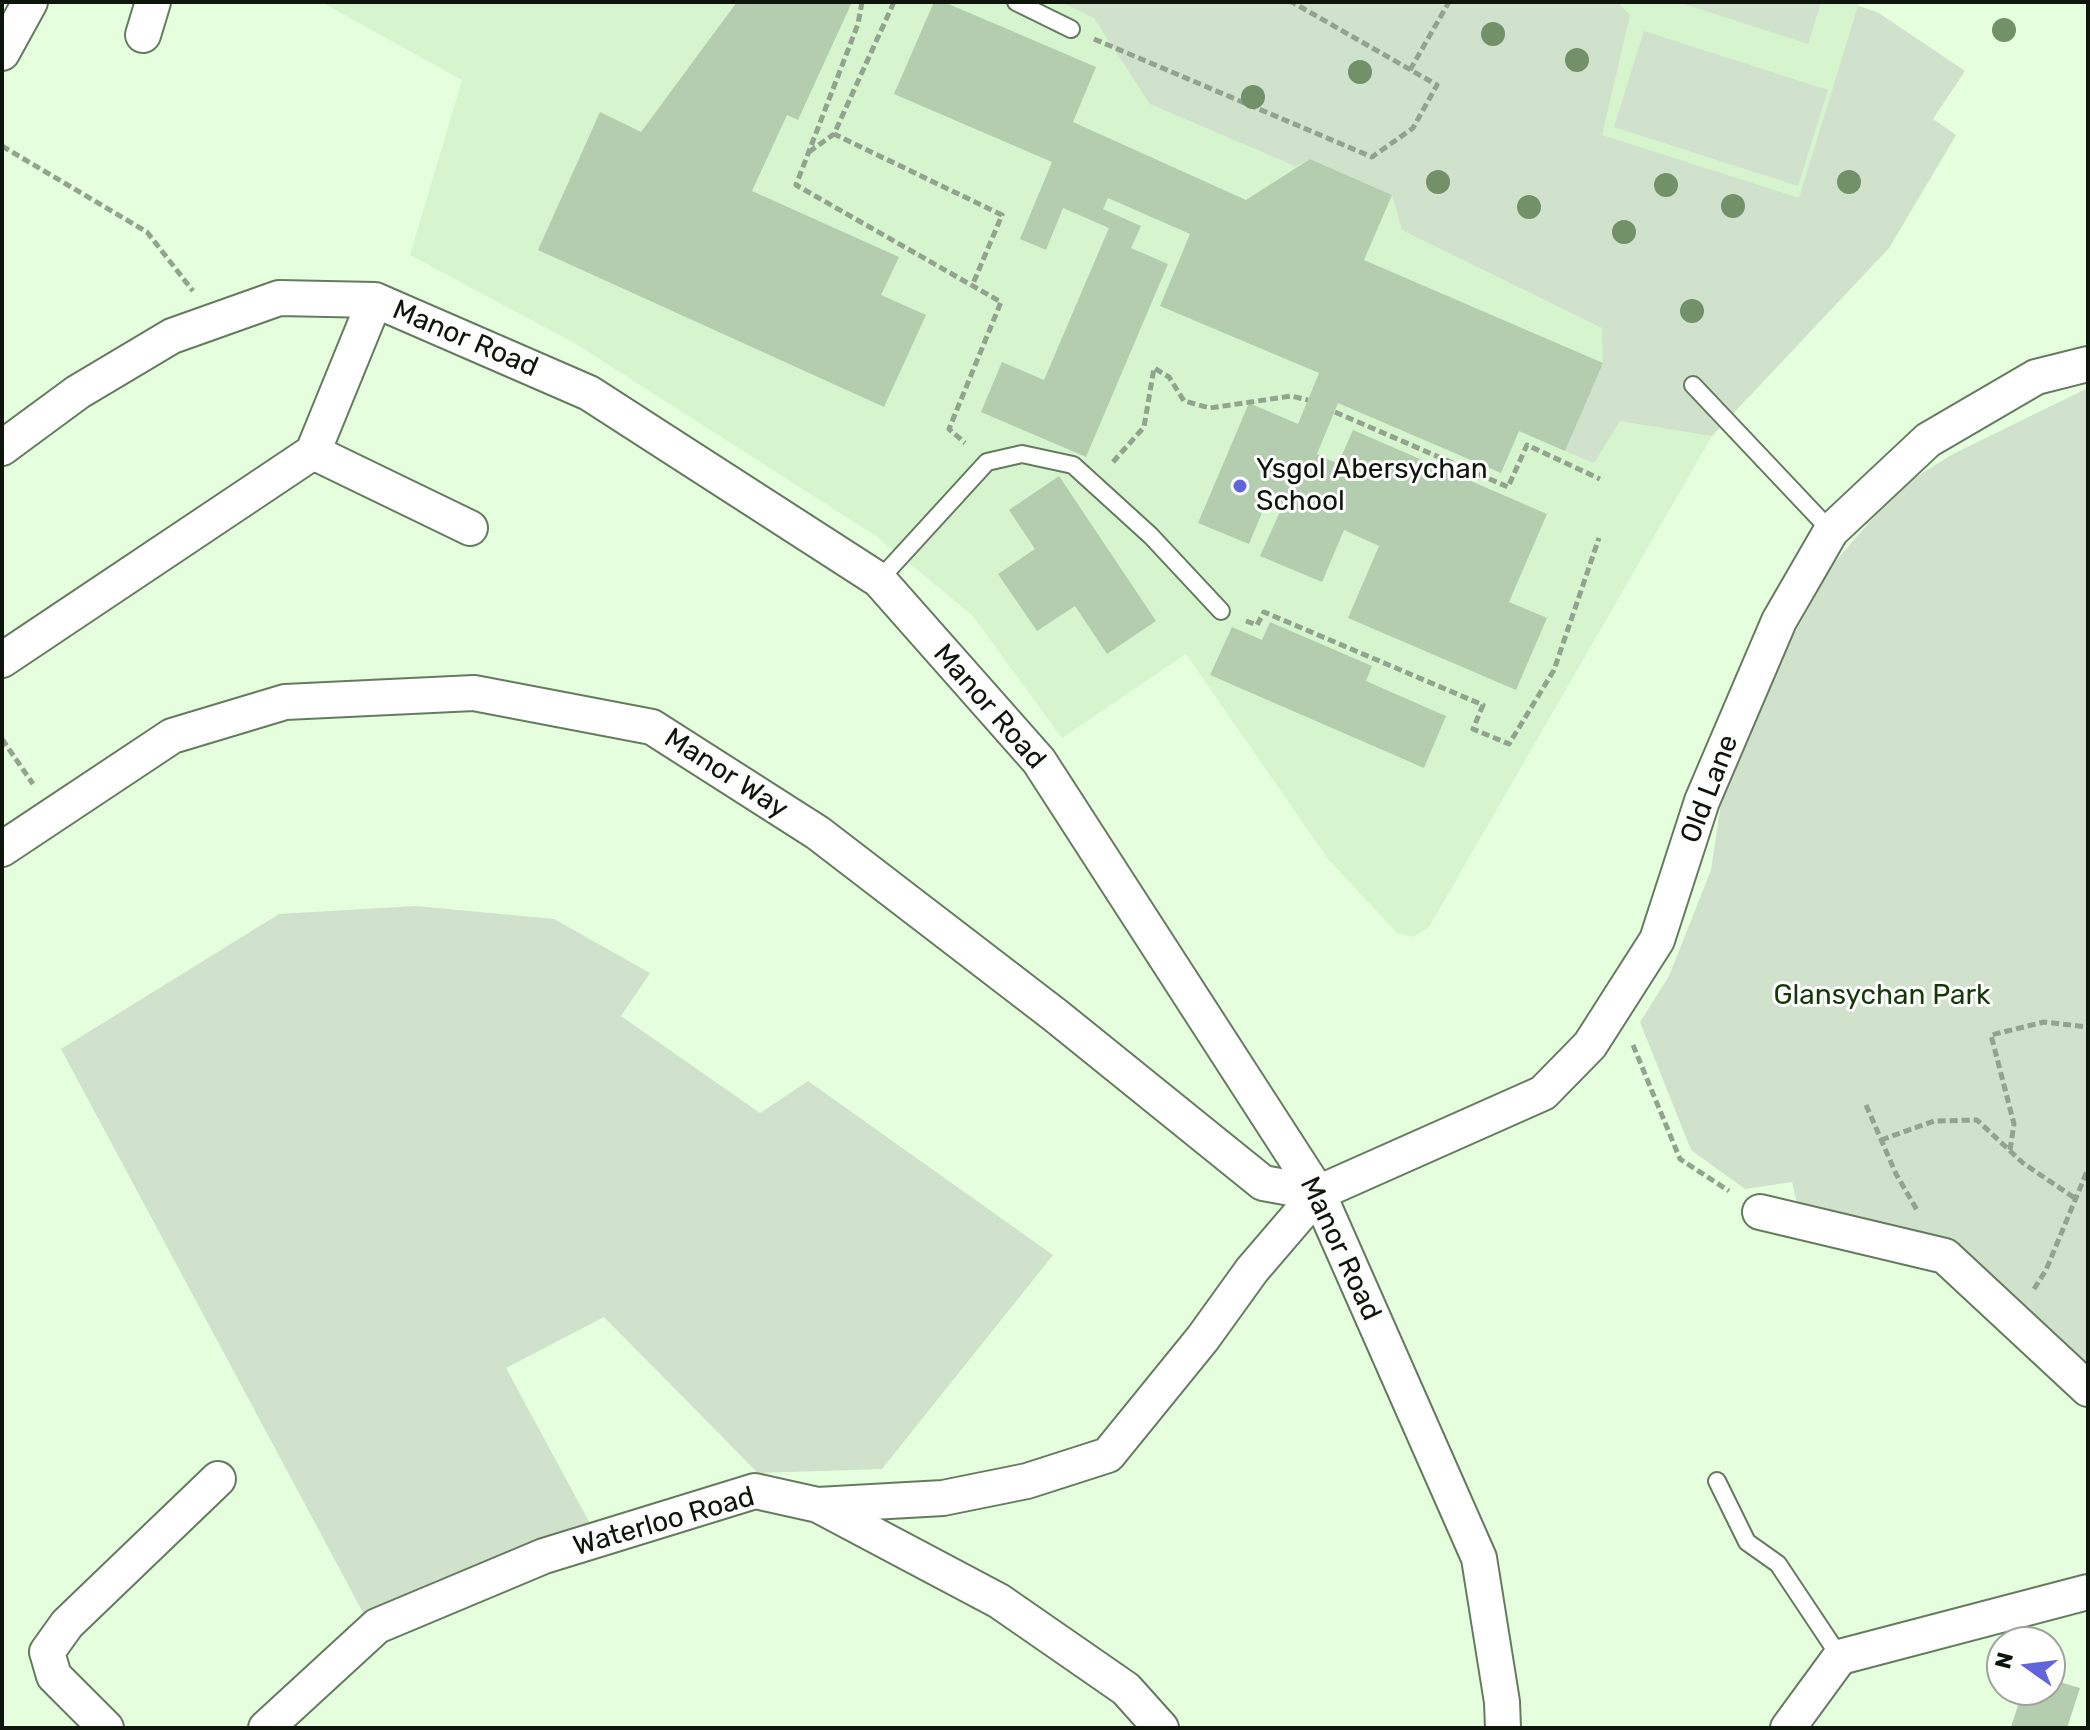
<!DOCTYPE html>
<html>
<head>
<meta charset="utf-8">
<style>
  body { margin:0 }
  #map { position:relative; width:2090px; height:1730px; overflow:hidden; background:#e5fede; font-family:Rubik,sans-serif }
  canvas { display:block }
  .frame { position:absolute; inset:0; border:4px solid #0e160b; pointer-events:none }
  .north { position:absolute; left:1986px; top:1626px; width:80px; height:80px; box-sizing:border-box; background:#fff; border:2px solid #9fa29d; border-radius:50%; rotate:284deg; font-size:22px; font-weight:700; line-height:32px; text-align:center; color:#0e160b }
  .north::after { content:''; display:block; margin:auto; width:28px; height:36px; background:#6264dc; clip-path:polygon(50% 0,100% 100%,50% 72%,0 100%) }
</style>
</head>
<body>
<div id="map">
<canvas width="2090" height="1730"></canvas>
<div class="frame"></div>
<div class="north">N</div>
</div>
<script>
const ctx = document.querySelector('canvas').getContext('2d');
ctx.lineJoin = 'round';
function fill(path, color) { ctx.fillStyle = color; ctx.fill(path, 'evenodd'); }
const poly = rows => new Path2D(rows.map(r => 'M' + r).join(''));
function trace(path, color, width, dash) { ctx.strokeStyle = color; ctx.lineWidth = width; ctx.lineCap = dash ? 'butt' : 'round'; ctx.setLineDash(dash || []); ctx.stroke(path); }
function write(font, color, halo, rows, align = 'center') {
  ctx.font = font + ' Rubik,sans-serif'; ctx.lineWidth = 6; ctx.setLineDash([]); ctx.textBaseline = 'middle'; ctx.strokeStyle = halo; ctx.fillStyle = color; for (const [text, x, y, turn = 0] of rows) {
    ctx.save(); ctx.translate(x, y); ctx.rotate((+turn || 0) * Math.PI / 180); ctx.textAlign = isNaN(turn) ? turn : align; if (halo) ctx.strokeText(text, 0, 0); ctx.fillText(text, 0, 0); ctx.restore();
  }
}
const built = poly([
  [321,2,1859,2,1858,6,1877,12,1965,71,1933,119,1956,135,1889,248,1712,436,1429,927,1413,937,1397,933,1328,859,1186,654,1062,738,972,615,876,536,576,344,410,255,462,80]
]);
const green = poly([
  [1061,2,1617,2,1630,15,1602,135,1799,198,1858,6,1877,12,1965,71,1933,119,1956,135,1889,248,1712,436,1620,421,1594,463,1565,451,1603,363,1602,328,1402,230,1392,195,1311,159,1295,166,1150,104,1094,18],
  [1678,2,1821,2,1808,44],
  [1644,31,1828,90,1798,186,1614,127],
  [2088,388,2088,1372,1957,1243,1799,1211,1792,1182,1745,1189,1691,1150,1640,1022,1669,976,1711,870,1725,776,1772,674,1833,564,1900,487,1953,454],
  [416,906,554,919,650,973,621,1016,760,1113,808,1081,1053,1255,882,1469,758,1473,604,1317,506,1368,593,1529,436,1580,367,1620,61,1049,279,914]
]);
const building = poly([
  [737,2,852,2,798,120,787,115,752,191,899,257,881,295,926,315,884,407,538,250,600,112,641,132],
  [934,2,944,2,1096,67,1073,122,1246,200,1310,159,1392,195,1364,260,1603,363,1565,451,1519,431,1501,473,1338,403,1317,454,1338,464,1353,430,1547,514,1509,602,1547,618,1516,690,1348,618,1379,546,1344,530,1322,582,1260,556,1283,505,1268,498,1249,544,1198,523,1249,403,1298,424,1319,373,1160,306,1190,234,1108,198,1103,209,1141,226,1131,248,1168,264,1086,457,981,412,1002,362,1044,380,1109,228,1063,208,1046,250,1020,239,1052,162,894,94],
  [1059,476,1156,621,1107,654,1075,606,1037,631,998,574,1035,549,1009,510],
  [1270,622,1372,666,1366,681,1446,716,1424,768,1210,675,1232,627,1262,640],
  [2050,1679,2080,1688,2067,1728,2011,1727,2023,1690,2050,1690]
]);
const path = poly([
  [862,2,858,24,796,185,1001,302,949,429,965,443],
  [894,2,834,134,1002,215,972,286],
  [1094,39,1372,157,1413,128,1437,85,1292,2],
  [1410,70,1449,2],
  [2,146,147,232,193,291],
  [809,152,834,134],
  [1335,412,1508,487,1527,445,1600,479],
  [1113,462,1144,427,1154,368,1169,377,1184,401,1210,408,1291,396,1308,400],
  [1246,621,1257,625,1264,612,1483,705,1473,729,1509,744,1554,670,1599,538],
  [2,739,33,784],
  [1633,1045,1680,1159,1729,1191],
  [1866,1105,1896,1174,1917,1210],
  [1881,1140,1934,1121,1977,1120,2023,1163,2076,1199],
  [2010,1150,2014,1124,1991,1035,2044,1022,2088,1027],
  [2034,1289,2046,1270,2088,1169]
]);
const service = poly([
  [1016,2,1071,29],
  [1693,385,1831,531],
  [879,580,987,462,1022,454,1073,465,1151,536,1221,611],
  [1717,1481,1747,1542,1778,1564,1840,1657]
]);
const minor = poly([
  [143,35,153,2],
  [2,53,30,2],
  [2,448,78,392,172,336,279,298,375,300,589,393,879,580,1039,761,1318,1193,1479,1558,1502,1702,1503,1728],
  [313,452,470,528],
  [2,660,313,452,375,300],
  [2,849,172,736,285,702,474,693,652,727,818,833,1055,1015,1263,1183,1318,1193],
  [1760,1212,1945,1256,2088,1389],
  [818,1505,999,1601,1126,1689,1161,1728],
  [106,1728,54,1676,47,1652,67,1624,218,1479],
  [266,1728,377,1626,544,1556,755,1491,818,1505,943,1498,1027,1481,1108,1455,1203,1338,1252,1270,1318,1193,1543,1093,1590,1045,1657,940,1702,801,1779,621,1831,531,1928,440,2036,377,2088,364],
  [1788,1728,1840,1657,2088,1592]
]);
const trees = [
  [2004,30],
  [1493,34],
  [1577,60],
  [1360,72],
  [1253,97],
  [1438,182],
  [1849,182],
  [1666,185],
  [1733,206],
  [1529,207],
  [1624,232],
  [1692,311]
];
const markers = [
  [1240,486,8,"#6264dc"]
];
const streetNames = [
  ["Manor Road",465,339,23],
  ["Manor Road",989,707,49],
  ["Manor Way",726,774,33],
  ["Old Lane",1710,789,-69],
  ["Manor Road",1340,1249,65],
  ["Waterloo Road",664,1522,-16]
];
const poiNames = [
  ["Ysgol Abersychan",1256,470],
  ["School",1256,502]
];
const parkNames = [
  ["Glansychan Park",1882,996]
];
fill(built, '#d6f4ce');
fill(green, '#d0e2cb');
fill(building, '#b5cdaf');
trace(service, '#657b5f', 20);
trace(minor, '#657b5f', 38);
trace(path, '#92a48d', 5, [8, 4]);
trace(service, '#fff', 16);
trace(minor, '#fff', 34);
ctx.fillStyle = '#729168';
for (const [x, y] of trees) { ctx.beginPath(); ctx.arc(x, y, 12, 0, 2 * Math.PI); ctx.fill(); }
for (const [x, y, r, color] of markers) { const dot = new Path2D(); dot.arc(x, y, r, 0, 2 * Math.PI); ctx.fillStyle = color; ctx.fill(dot); trace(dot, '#fff', 3); }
write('28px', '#0e160b', '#fff', streetNames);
write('28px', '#0e160b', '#fff', poiNames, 'left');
write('28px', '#143808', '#fff', parkNames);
</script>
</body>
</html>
